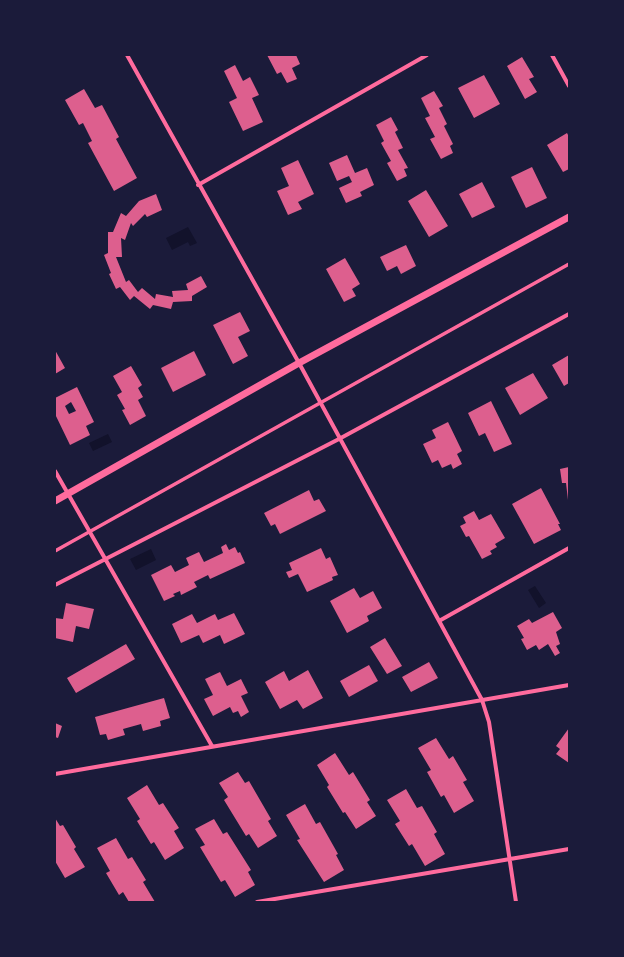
<!DOCTYPE html>
<html>
<head>
<meta charset="utf-8">
<style>
  body { margin:0 }
  #map { position:relative; width:624px; height:957px; overflow:hidden; background:#1b1b3a; font-family:Karla,sans-serif }
  canvas { display:block }
  .frame { position:absolute; inset:0; border:56px solid #1b1b3a; pointer-events:none }
</style>
</head>
<body>
<div id="map">
<canvas width="624" height="957"></canvas>
<div class="frame"></div>
</div>
<script>
const ctx = document.querySelector('canvas').getContext('2d');
ctx.lineJoin = 'round';
function fill(path, color) { ctx.fillStyle = color; ctx.fill(path, 'evenodd'); }
const poly = rows => new Path2D(rows.map(r => 'M' + r).join(''));
function trace(path, color, width, dash) { ctx.strokeStyle = color; ctx.lineWidth = width; ctx.lineCap = dash ? 'butt' : 'round'; ctx.setLineDash(dash || []); ctx.stroke(path); }
const water = poly([
  [188,227,197,243,190,246,188,242,172,250,166,238],
  [108,434,112,442,93,451,89,443],
  [151,549,156,560,136,570,130,559],
  [535,586,546,603,539,608,528,590]
]);
const building = poly([
  [267,55,296,55,300,64,292,68,297,79,287,83,281,72,277,74],
  [522,57,534,77,529,79,537,92,525,99,507,66],
  [235,65,243,81,250,77,259,95,252,98,263,122,243,131,229,102,237,98,224,71],
  [484,75,500,104,474,118,458,88],
  [84,89,95,108,102,105,119,137,116,139,137,178,114,191,88,143,92,141,83,123,79,125,65,100],
  [434,91,443,106,439,108,447,124,444,126,453,144,450,146,453,153,441,159,430,139,435,137,425,118,430,116,421,98],
  [391,117,398,130,395,132,403,148,398,150,408,168,404,169,407,176,397,181,387,163,391,161,381,143,384,141,376,125],
  [567,133,569,137,569,169,563,172,547,145],
  [347,155,355,173,367,168,374,185,360,192,362,196,346,203,339,188,352,182,349,176,337,181,329,163],
  [298,160,314,194,298,202,302,209,288,215,277,191,289,186,281,168],
  [532,167,547,198,526,208,511,177],
  [482,182,495,207,472,218,459,194],
  [426,190,448,226,429,237,408,201],
  [156,194,162,210,147,217,145,214,133,226,131,223,125,240,121,238,122,257,116,257,126,282,129,280,138,292,142,288,155,299,156,294,173,297,172,291,188,290,186,284,201,276,207,287,192,296,192,301,173,302,171,309,153,305,150,309,134,296,130,300,120,287,116,289,109,274,111,273,104,255,108,253,108,232,113,232,121,213,126,216,139,201],
  [406,245,416,266,401,274,397,266,387,271,380,257],
  [345,258,360,284,352,289,356,296,344,302,326,269],
  [240,312,250,331,238,337,248,356,233,364,213,325],
  [55,350,65,368,55,374],
  [194,351,206,375,173,392,161,368],
  [569,355,569,383,564,386,552,365],
  [131,366,142,385,138,388,143,397,138,400,146,416,130,425,122,410,125,409,117,395,122,392,113,376],
  [533,373,548,398,520,415,505,388],
  [77,387,94,422,86,426,90,435,70,445,55,414,55,398],
  [71,402,76,411,69,414,65,406],
  [491,401,512,444,494,452,485,433,479,436,468,413],
  [448,422,462,451,457,454,462,464,453,469,451,464,442,468,438,460,432,463,423,444,436,438,432,430],
  [569,467,569,500,568,500,566,483,562,483,560,469],
  [541,488,560,524,558,524,561,530,534,544,512,504],
  [309,490,314,501,319,499,326,511,280,534,275,524,271,526,264,513],
  [474,511,479,520,491,514,505,538,495,544,497,547,490,551,492,554,482,559,469,536,466,537,460,526,466,523,463,517],
  [226,544,229,550,235,547,238,553,240,552,245,563,210,579,208,575,194,582,197,587,181,595,180,591,173,594,175,596,164,601,151,575,171,565,175,572,189,565,186,558,199,552,204,562,223,553,221,547],
  [321,548,326,559,330,557,338,575,332,577,333,580,307,592,298,574,289,578,286,572,292,570,289,563],
  [354,588,360,598,373,591,382,608,367,616,369,621,347,633,330,601],
  [66,603,94,609,89,629,76,626,73,642,55,638,55,618,63,619],
  [553,612,562,628,556,632,560,644,556,646,560,653,555,656,548,644,539,650,536,645,527,650,521,639,524,638,517,626,529,619,532,623],
  [234,613,245,634,224,644,220,635,203,643,199,635,181,643,172,624,192,614,197,623,215,614,218,620],
  [385,638,402,666,387,674,370,647],
  [126,644,135,659,76,693,67,678],
  [429,662,438,678,411,692,402,677],
  [369,665,378,681,349,697,340,681],
  [308,670,323,698,303,709,297,700,280,709,265,682,284,671,289,681],
  [220,672,227,686,241,679,248,693,241,696,249,712,241,717,238,711,233,713,230,707,213,716,204,699,213,695,205,679],
  [164,698,170,718,160,721,161,726,143,731,141,724,123,729,125,735,108,740,106,734,100,735,95,717],
  [55,723,62,726,58,738,55,737],
  [569,728,569,763,556,754,560,749,556,746],
  [436,738,449,759,453,756,467,780,463,782,474,801,454,813,444,795,441,797,427,772,431,770,418,748],
  [335,753,349,775,353,772,370,800,367,802,376,816,356,829,345,812,343,813,327,787,329,785,317,765],
  [238,772,245,783,249,781,271,819,268,821,277,836,258,848,249,834,246,836,224,800,228,797,219,783],
  [147,785,159,805,163,803,179,828,174,831,184,848,165,860,154,842,151,844,137,821,140,819,127,798],
  [406,789,417,808,422,806,437,832,434,834,445,854,425,866,412,844,409,846,395,824,400,821,387,800],
  [305,804,316,824,320,822,338,854,336,855,344,870,324,882,297,840,300,839,286,815],
  [55,818,60,826,63,825,76,847,74,849,85,867,65,878,55,861],
  [214,819,223,834,227,832,251,870,248,872,255,885,235,897,225,880,221,882,200,847,205,845,195,829],
  [116,838,128,859,132,857,146,880,143,882,155,902,129,902,123,892,119,895,106,873,110,871,97,848]
]);
const pedestrian = poly([
  [55,551,569,264]
]);
const minor = poly([
  [127,55,299,363,482,700,489,722,516,902],
  [552,55,569,86],
  [198,185,427,55],
  [55,471,212,746],
  [55,585,339,439,569,314],
  [439,621,569,548],
  [55,774,569,685],
  [257,902,569,849]
]);
const tertiary = poly([
  [55,501,299,363,569,217]
]);
fill(water, '#12122b');
fill(building, '#dd5f8e');
trace(pedestrian, '#ff6b9d', 3.5);
trace(minor, '#ff6b9d', 4);
trace(tertiary, '#ff6b9d', 7);
</script>
</body>
</html>
